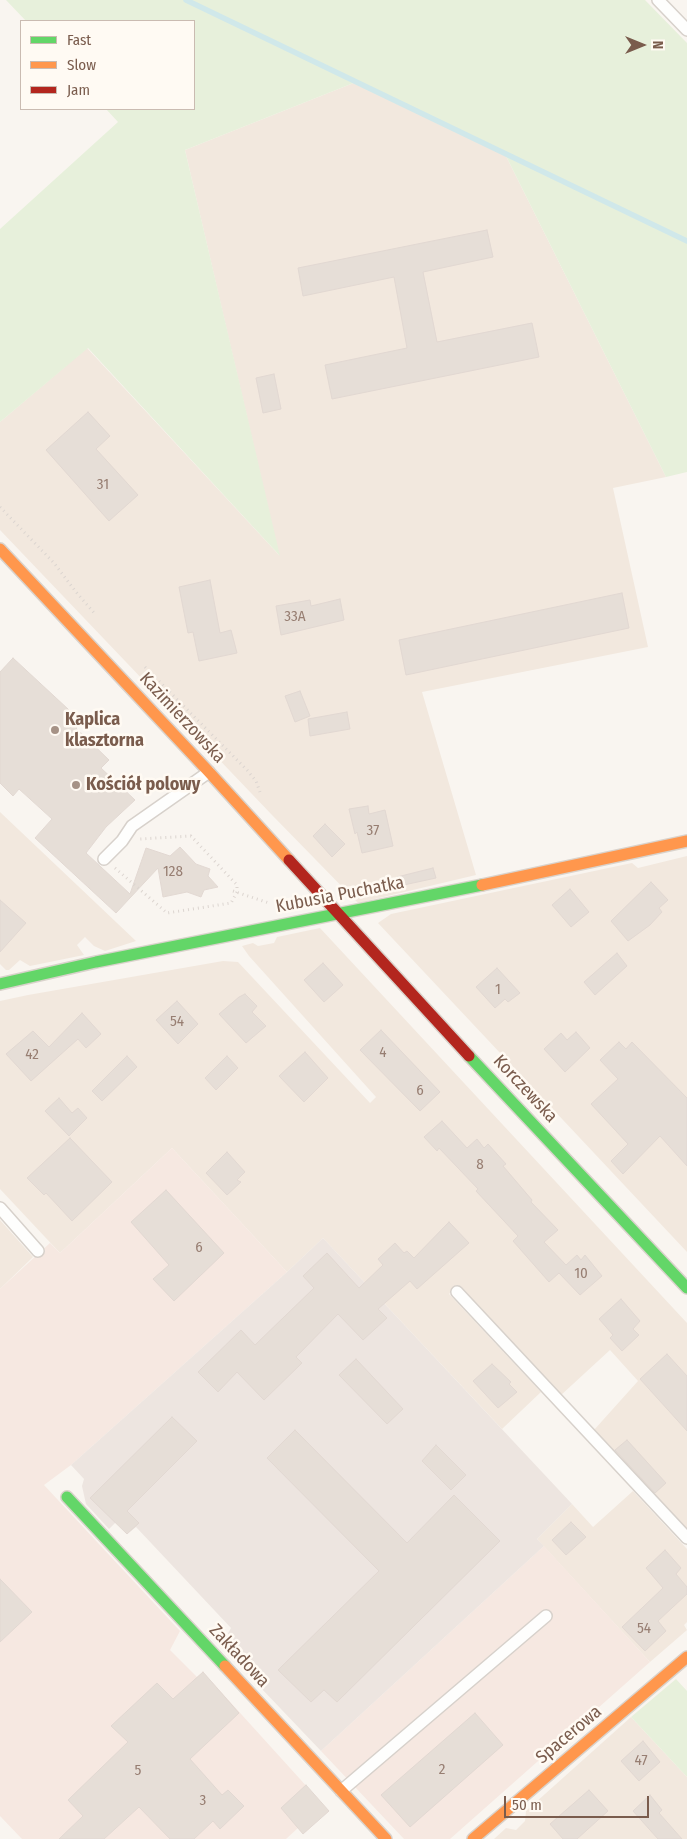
<!DOCTYPE html>
<html>
<head>
<meta charset="utf-8">
<style>
  body { margin:0 }
  #map { position:relative; width:687px; height:1839px; overflow:hidden; background:#f9f5f0; font-family:"Fira Sans Condensed",sans-serif }
  canvas { display:block }
  .legend { position:absolute; left:20px; top:20px; width:175px; height:90px; box-sizing:border-box; background:#fffaf3; border:1px solid #cabbb1; margin:0; padding:6px 9px; list-style:none; font-size:15px; color:#7a5c4d }
  .legend li { display:flex; align-items:center; gap:10px; height:25px }
  .legend b { width:25px; border:1px solid #cabbb1 }
  .north { position:absolute; left:617px; top:20px; width:50px; height:50px; -webkit-text-stroke:4px #fffaf3; paint-order:stroke; rotate:90deg; font-size:14px; font-weight:700; line-height:20px; text-align:center; color:#7a5c4d }
  .north::after { content:''; display:block; margin:auto; width:18px; height:22px; background:#7a5c4d; clip-path:polygon(50% 0,100% 100%,50% 72%,0 100%) }
  .scale { position:absolute; left:504px; top:1796px; width:145px; height:22px; box-sizing:border-box; border:2px solid #7a5c4d; border-top:0; padding-left:6px; font-size:15px; line-height:18px; white-space:nowrap; color:#7a5c4d; -webkit-text-stroke:4px #fffaf3; paint-order:stroke }
</style>
</head>
<body>
<div id="map">
<canvas width="687" height="1839"></canvas>
<ul class="legend">
<li><b style="height:6px;background:#63d668"></b>Fast</li>
<li><b style="height:6px;background:#ff974d"></b>Slow</li>
<li><b style="height:6px;background:#b3261e"></b>Jam</li>
</ul>
<div class="north">N</div>
<div class="scale">50 m</div>
</div>
<script>
const ctx = document.querySelector('canvas').getContext('2d');
ctx.lineJoin = 'round';
function fill(path, color) { ctx.fillStyle = color; ctx.fill(path, 'evenodd'); }
const poly = rows => new Path2D(rows.map(r => 'M' + r).join(''));
function trace(path, color, width, dash) { ctx.strokeStyle = color; ctx.lineWidth = width; ctx.lineCap = dash ? 'butt' : 'round'; ctx.setLineDash(dash || []); ctx.stroke(path); }
function write(font, color, halo, rows, align = 'center') {
  ctx.font = font + ' "Fira Sans Condensed",sans-serif'; ctx.lineWidth = 5; ctx.setLineDash([]); ctx.textBaseline = 'middle'; ctx.strokeStyle = halo; ctx.fillStyle = color; for (const [text, x, y, turn = 0] of rows) {
    ctx.save(); ctx.translate(x, y); ctx.rotate((+turn || 0) * Math.PI / 180); ctx.textAlign = isNaN(turn) ? turn : align; if (halo) ctx.strokeText(text, 0, 0); ctx.fillText(text, 0, 0); ctx.restore();
  }
}
const residential = poly([
  [356,82,506,156,666,477,613,488,648,647,422,692,476,875,358,903,272,815,0,530,0,422,87,348,279,555,185,150],
  [0,812,136,941,105,951,94,946,85,937,77,945,84,955,30,966,20,960,9,970,6,970,0,964],
  [687,856,687,1252,378,923,391,914,632,863,638,868],
  [320,928,687,1323,687,1531,594,1430,638,1381,610,1350,560,1396,482,1310,457,1285,449,1294,541,1392,502,1429,323,1238,287,1272,172,1148,60,1253,0,1189,0,1001,28,995,223,961,238,962,370,1103,376,1097,249,956,242,946,253,943,258,946,274,943,277,937],
  [0,1220,33,1257,0,1289],
  [633,1491,687,1549,687,1622,684,1625,687,1630,650,1662,537,1539,572,1504,593,1527],
  [631,1717,687,1777,687,1839,494,1839,506,1828,516,1830,525,1821,526,1811]
]);
const commercial = poly([
  [172,1148,287,1272,71,1465,44,1485,180,1631,170,1650,197,1677,203,1672,329,1811,303,1834,298,1828,286,1839,22,1839,0,1816,0,1289,50,1243,60,1253],
  [544,1546,650,1662,450,1839,404,1839,321,1751]
]);
const industrial = poly([
  [323,1238,572,1504,537,1539,544,1546,321,1751,221,1646,231,1628,136,1527,127,1534,116,1522,109,1529,86,1504,82,1486,84,1479,71,1465,287,1272]
]);
const green = poly([
  [6,0,645,0,687,43,687,472,666,477,506,156,356,82,185,150,280,556,88,348,0,422,0,229,118,122,106,109,194,109,194,21,26,21],
  [676,1679,687,1691,687,1777,631,1717]
]);
const stream = poly([
  [186,0,687,241]
]);
const building = poly([
  [487,230,493,257,423,272,437,342,532,323,539,357,332,399,325,365,407,348,394,277,303,296,298,268,487,230],
  [274,374,281,409,263,413,256,378,274,374],
  [88,412,110,436,96,449,138,495,109,521,46,450,88,412],
  [210,580,220,633,231,630,237,653,199,661,193,632,188,633,179,587,210,580],
  [622,593,629,628,406,675,399,640,622,593],
  [340,599,344,620,281,635,276,606,310,600,311,606,340,599],
  [13,658,82,722,76,728,109,760,101,768,135,800,106,827,86,853,130,894,146,848,170,856,180,847,196,864,210,869,208,876,218,887,204,890,201,897,187,892,163,897,158,868,116,913,35,838,52,819,19,789,13,796,0,783,0,672,13,658],
  [300,691,310,716,295,722,285,696,300,691],
  [347,712,350,729,310,736,308,719,347,712],
  [368,806,369,814,385,810,393,846,362,853,357,832,355,834,349,809,368,806],
  [325,824,345,844,332,857,313,836,325,824],
  [433,868,436,878,399,886,397,877,433,868],
  [651,882,668,900,659,908,662,912,650,925,628,941,611,921,651,882],
  [570,889,589,912,571,927,552,905,570,889],
  [0,900,26,923,0,952,0,900],
  [617,953,627,966,595,995,584,982,617,953],
  [323,963,343,985,324,1002,304,980,323,963],
  [497,968,520,993,508,1002,505,999,495,1008,476,987,497,968],
  [245,994,257,1006,252,1012,266,1026,246,1043,219,1014,239,997,245,994],
  [177,1001,198,1024,178,1044,156,1020,177,1001],
  [82,1013,101,1034,86,1048,78,1039,31,1081,6,1054,33,1031,49,1047,82,1013],
  [381,1030,440,1092,420,1111,360,1050,381,1030],
  [576,1032,590,1048,565,1072,544,1049,561,1033,567,1040,576,1032],
  [619,1042,626,1049,632,1042,687,1098,687,1166,660,1136,623,1174,611,1161,628,1144,591,1104,618,1079,600,1060,619,1042],
  [305,1052,328,1078,304,1102,279,1076,305,1052],
  [127,1056,137,1067,102,1101,92,1091,127,1056],
  [227,1056,238,1068,216,1090,205,1078,227,1056],
  [59,1098,72,1113,78,1108,87,1118,69,1136,45,1111,59,1098],
  [442,1121,467,1148,477,1139,484,1148,488,1144,506,1164,503,1166,532,1200,531,1202,558,1230,544,1242,566,1265,577,1255,581,1260,585,1255,602,1276,580,1295,559,1273,549,1282,513,1241,518,1236,476,1191,478,1189,439,1148,437,1151,424,1137,442,1121],
  [70,1138,112,1182,72,1221,46,1193,44,1195,27,1178,70,1138],
  [227,1152,245,1172,237,1180,241,1182,227,1195,206,1173,227,1152],
  [166,1190,224,1253,174,1301,153,1279,169,1265,131,1222,166,1190],
  [449,1222,469,1243,417,1289,410,1281,378,1309,387,1318,363,1340,338,1314,296,1357,302,1363,264,1400,237,1372,218,1392,198,1372,241,1330,255,1345,314,1288,303,1276,327,1253,359,1288,383,1265,378,1259,395,1243,404,1253,407,1251,414,1258,449,1222],
  [621,1299,640,1321,633,1329,639,1335,622,1351,610,1338,613,1335,599,1319,621,1299],
  [667,1354,687,1376,687,1431,640,1379,667,1354],
  [356,1359,403,1409,387,1424,339,1375,356,1359],
  [492,1364,511,1382,509,1384,517,1392,498,1408,473,1381,492,1364],
  [172,1417,197,1441,127,1511,139,1523,127,1534,90,1498,172,1417],
  [295,1430,407,1543,454,1495,500,1541,337,1702,324,1690,311,1702,278,1670,379,1571,267,1458,295,1430],
  [627,1440,666,1483,655,1493,615,1450,627,1440],
  [436,1445,466,1475,451,1490,422,1461,436,1445],
  [571,1522,586,1537,566,1555,552,1540,571,1522],
  [665,1550,681,1568,676,1574,687,1587,687,1594,658,1621,666,1631,645,1651,622,1627,663,1588,646,1568,665,1550],
  [0,1579,32,1612,0,1642,0,1579],
  [203,1672,239,1713,190,1759,222,1795,228,1790,244,1806,220,1829,213,1821,194,1839,170,1839,139,1807,104,1839,59,1839,83,1816,68,1800,128,1742,111,1726,157,1683,173,1699,203,1672],
  [475,1713,503,1745,410,1827,381,1795,475,1713],
  [643,1741,660,1762,639,1781,621,1761,643,1741],
  [306,1785,329,1811,303,1834,281,1808,306,1785],
  [589,1790,608,1811,577,1839,563,1839,550,1824,589,1790],
  [650,1795,662,1810,659,1813,682,1839,658,1839,633,1811,650,1795]
]);
const path = poly([
  [0,507,54,563,76,592,96,615],
  [145,667,247,770,256,781,260,792],
  [115,868,167,913,231,903,237,892,237,885,191,836,140,839],
  [233,891,269,903]
]);
const lane = poly([
  [658,0,687,30],
  [104,859,122,841,132,826,209,772],
  [0,1208,38,1251],
  [457,1292,687,1538],
  [341,1791,546,1616]
]);
const fast = poly([
  [0,984,96,962,482,885],
  [469,1056,687,1288],
  [67,1497,225,1666]
]);
const slow = poly([
  [0,549,209,772,289,860],
  [482,885,687,841],
  [225,1666,386,1839],
  [473,1839,687,1657]
]);
const jam = poly([
  [289,860,469,1056]
]);
const markers = [
  [55,730,5,"#a69286"],
  [76,785,5,"#a69286"]
];
const numberNames = [
  ["31",103,485],
  ["33A",295,617],
  ["37",373,831],
  ["128",173,872],
  ["1",498,990],
  ["54",177,1022],
  ["4",383,1053],
  ["42",32,1055],
  ["6",420,1091],
  ["8",480,1165],
  ["6",199,1248],
  ["10",581,1274],
  ["54",644,1629],
  ["47",641,1761],
  ["2",442,1770],
  ["5",138,1771],
  ["3",203,1801]
];
const streetNames = [
  ["Kazimierzowska",182,718,47],
  ["Kubusia Puchatka",340,895,-11],
  ["Korczewska",525,1089,47],
  ["Zakładowa",239,1656,47],
  ["Spacerowa",569,1735,-40]
];
const poiNames = [
  ["Kaplica",65,720],
  ["klasztorna",65,741],
  ["Kościół polowy",86,785]
];
fill(residential, '#f2e8de');
fill(commercial, '#f6e8e1');
fill(industrial, '#ede5e0');
fill(green, '#e7f0db');
trace(stream, '#d0e8ea', 5.5);
fill(building, '#e6ded7');
trace(building, '#e2d8d2', 1);
trace(lane, '#d7d1cb', 14);
trace(fast, '#d9d2cb', 14);
trace(slow, '#d9d2cb', 14);
trace(jam, '#d9d2cb', 14);
trace(path, '#dcd5d0', 3, [1, 4]);
trace(lane, '#fefefd', 11);
trace(fast, '#63d668', 11);
trace(slow, '#ff974d', 11);
trace(jam, '#b3261e', 11);
for (const [x, y, r, color] of markers) { const dot = new Path2D(); dot.arc(x, y, r, 0, 2 * Math.PI); ctx.fillStyle = color; ctx.fill(dot); trace(dot, '#fffaf3', 2); }
write('15px', '#977e72', null, numberNames);
write('18px', '#7a5c4d', '#fffaf3', streetNames);
write('bold 18px', '#7a5c4d', '#fffaf3', poiNames, 'left');
</script>
</body>
</html>
